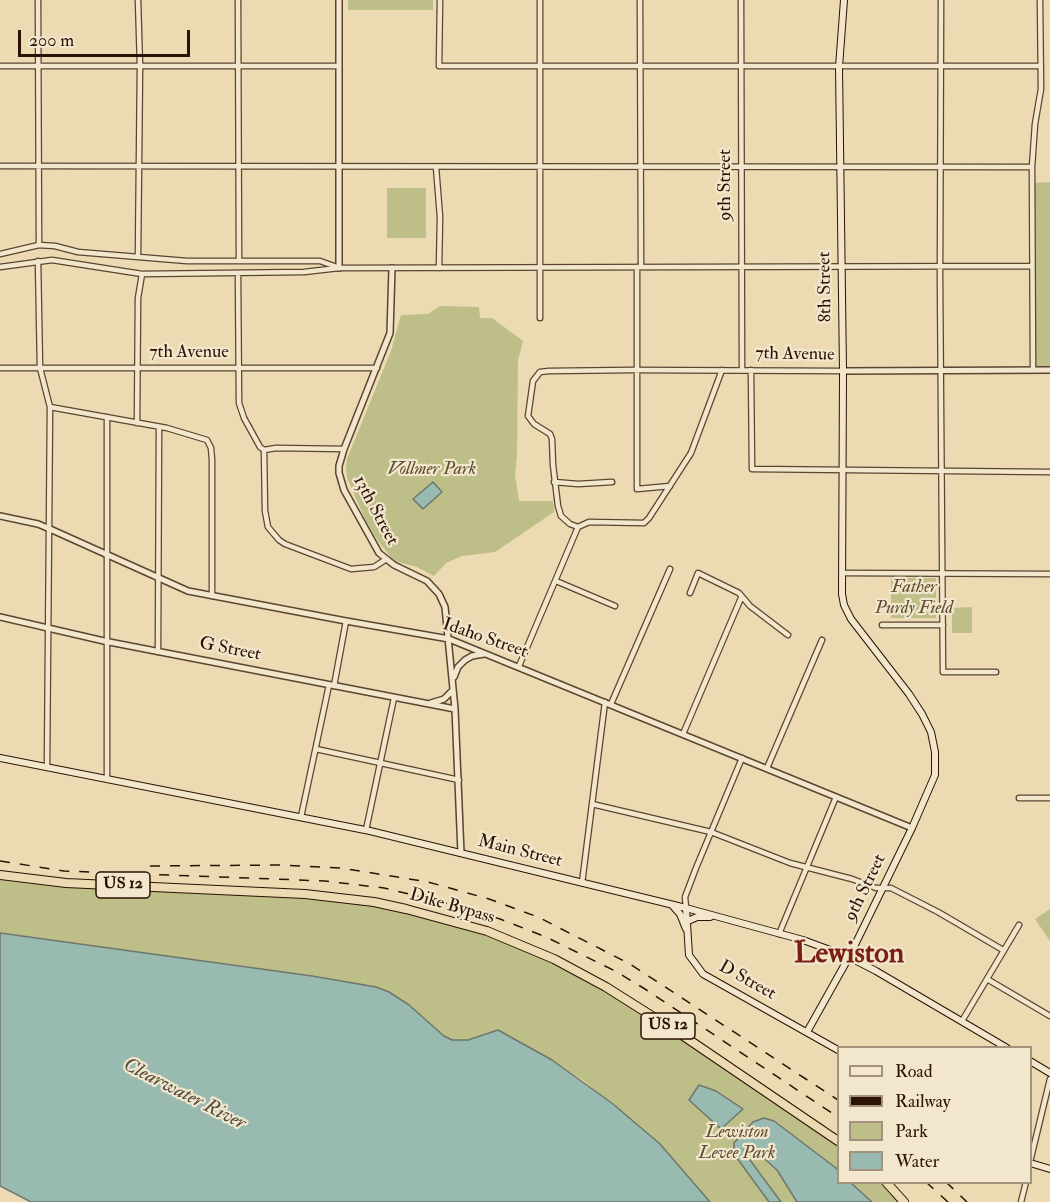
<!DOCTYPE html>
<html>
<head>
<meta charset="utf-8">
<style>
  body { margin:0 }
  #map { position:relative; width:1050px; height:1202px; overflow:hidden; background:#ebdab2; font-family:"IM FELL Double Pica",serif }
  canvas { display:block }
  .legend { position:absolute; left:837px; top:1046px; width:195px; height:138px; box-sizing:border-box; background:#f2e7cd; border:2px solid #a2927d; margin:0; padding:8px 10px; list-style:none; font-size:18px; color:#2b1205 }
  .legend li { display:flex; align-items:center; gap:12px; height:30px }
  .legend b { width:30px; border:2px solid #a2927d }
  .scale { position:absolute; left:18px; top:30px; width:172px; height:27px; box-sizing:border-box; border:3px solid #2b1205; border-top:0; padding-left:8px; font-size:18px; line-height:21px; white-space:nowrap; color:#2b1205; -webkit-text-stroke:4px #f2e7cd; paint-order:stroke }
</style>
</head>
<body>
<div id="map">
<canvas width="1050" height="1202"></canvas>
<ul class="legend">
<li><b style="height:8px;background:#f2e7cd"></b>Road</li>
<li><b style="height:8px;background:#2b1205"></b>Railway</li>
<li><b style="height:16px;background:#bdbe88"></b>Park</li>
<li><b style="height:16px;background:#99bab1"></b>Water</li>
</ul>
<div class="scale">200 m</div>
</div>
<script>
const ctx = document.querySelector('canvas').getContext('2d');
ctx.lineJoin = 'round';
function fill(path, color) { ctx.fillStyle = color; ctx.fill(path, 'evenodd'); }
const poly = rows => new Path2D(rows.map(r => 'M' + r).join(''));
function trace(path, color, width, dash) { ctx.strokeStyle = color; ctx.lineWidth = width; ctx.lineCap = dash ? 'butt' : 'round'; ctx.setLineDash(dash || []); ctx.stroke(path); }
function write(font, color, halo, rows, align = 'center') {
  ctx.font = font + ' "IM FELL Double Pica",serif'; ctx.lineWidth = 4.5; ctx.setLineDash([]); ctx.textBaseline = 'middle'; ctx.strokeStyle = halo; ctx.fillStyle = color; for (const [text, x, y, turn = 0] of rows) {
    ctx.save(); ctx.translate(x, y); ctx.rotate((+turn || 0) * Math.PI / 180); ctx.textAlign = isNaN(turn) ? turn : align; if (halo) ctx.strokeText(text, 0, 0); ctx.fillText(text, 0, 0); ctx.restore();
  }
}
const green = poly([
  [348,0,433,0,433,10,348,10],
  [1050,182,1050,370,1033,370,1032,183],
  [387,188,426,188,426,238,387,238],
  [440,306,479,307,480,318,492,318,523,341,518,360,517,453,515,475,519,501,553,501,554,512,495,552,462,556,446,563,434,576,417,567,394,561,378,541,365,519,347,478,346,468,347,459,391,351,401,315,428,314],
  [891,578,936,578,936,618,891,618],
  [972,607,972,633,952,633,952,608],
  [0,875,305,894,374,902,487,931,589,977,838,1141,838,1182,886,1183,904,1202,710,1202,660,1144,585,1082,552,1060,489,1032,468,1040,452,1040,445,1036,409,1005,389,992,376,987,312,976,0,933],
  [1050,909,1050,941,1035,919]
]);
const water = poly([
  [433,482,442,492,423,509,413,499,433,482],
  [0,933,312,976,376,987,389,992,409,1005,444,1036,452,1040,468,1040,498,1030,552,1060,613,1104,660,1144,710,1202,31,1202,0,1186,0,933],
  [699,1085,716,1091,743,1109,721,1129,689,1100,699,1085],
  [764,1118,774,1121,836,1168,838,1170,838,1182,851,1183,872,1202,797,1202,777,1170,757,1152,745,1145,744,1152,781,1202,769,1202,734,1154,734,1143,753,1122,764,1118]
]);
const minor = poly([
  [38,0,39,245],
  [138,0,140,66,138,256],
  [238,0,239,260],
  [440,0,439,66,1041,66],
  [640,0,641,267],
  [741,0,742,370],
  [941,0,940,278,943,672,996,672],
  [0,66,339,66],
  [0,166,1032,167],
  [436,167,440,217,439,268],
  [0,254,39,245,55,246,78,252,187,261,320,261,337,267],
  [38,261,40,368,50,407,47,767],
  [0,267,52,260,142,274,304,272,339,268,1032,266],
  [637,267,637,489,670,486],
  [238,273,239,403,244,418,260,447,264,450,265,511,268,527,279,540,285,544,351,569,374,567,385,560],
  [540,318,540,0],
  [0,368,377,368],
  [751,370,752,469,1050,472],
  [1033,370,1032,167,1035,124,1041,89,1040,0],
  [50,407,167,428,207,440,211,448,212,460,212,596],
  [137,423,138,298,142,274],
  [264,450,276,448,344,449],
  [554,482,578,484,612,482],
  [578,527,570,524,561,516,558,506,553,465,552,439,550,434,534,424,528,416,533,381,540,372,549,371,632,370,843,371],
  [842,573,1050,574],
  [556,581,615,606],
  [690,593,698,573,739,593,750,606,788,635],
  [882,625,943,625],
  [158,652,159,427],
  [519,666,578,527,589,522,644,523,649,518,691,453,722,370],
  [334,686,346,621],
  [611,704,670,569],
  [683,734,741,598],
  [316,749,459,780],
  [767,768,822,640],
  [107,778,107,417],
  [1019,798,1050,798],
  [592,804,711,832,790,863,852,879,876,888,891,888,938,912,1003,950],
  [301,817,329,685],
  [366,830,394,698],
  [582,883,605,702],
  [686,908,685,897,696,868,742,758],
  [779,934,836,797],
  [987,979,1050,1016],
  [962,1021,1019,925],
  [1030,1162,1050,1079],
  [1021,1202,1026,1182]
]);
const tertiary = poly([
  [339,0,339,268],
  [392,268,390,333,344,449,339,466,339,473,344,490,379,553,394,565,427,581,439,594,445,607,455,709,461,853],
  [843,371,1050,370],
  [0,516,38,524,50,529,188,591,346,621,449,639,912,828],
  [0,617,104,641,455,709],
  [454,677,458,667,465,660,472,656,484,654],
  [431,703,444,699,453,690]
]);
const secondary = poly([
  [0,758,370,831,686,908,803,940,849,957,876,971,1007,1048],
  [672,905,680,914,686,929],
  [686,908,689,955,703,974,838,1050],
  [688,921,697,917,710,917],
  [807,1032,849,957,912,828,935,775,935,752,931,732,922,714,909,694,851,619,844,605,842,594,843,371,839,67,844,0],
  [1030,1061,1050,1073],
  [1030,1163,1050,1169]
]);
const trunk = poly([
  [0,875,66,883,305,894,374,902,406,909,487,931,554,959,606,987,682,1035,838,1141],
  [886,1182,904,1202]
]);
const rail = poly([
  [0,861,64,871,325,881,384,888,458,906,500,919,546,937,615,971,645,989,838,1117],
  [150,866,282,865,341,868,428,882,489,899,538,917,630,964,838,1100],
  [926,1182,948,1202],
  [946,1182,967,1202]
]);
const shields = [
  [123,885,54],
  [668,1026,54]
];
const shieldNames = [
  ["US 12",123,885],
  ["US 12",668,1026]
];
const streetNames = [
  ["9th Street",726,185,-90],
  ["8th Street",826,287,-91],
  ["7th Avenue",189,353],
  ["7th Avenue",795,355,1],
  ["13th Street",375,511,62],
  ["Idaho Street",485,639,19],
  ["G Street",230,650,11],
  ["Main Street",520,852,14],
  ["9th Street",866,888,-64],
  ["Dike Bypass",452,907,16],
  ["D Street",747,981,29]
];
const parkNames = [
  ["Vollmer Park",432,470],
  ["Father",914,588],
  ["Purdy Field",914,609],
  ["Lewiston",737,1133],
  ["Levee Park",737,1154]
];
const waterNames = [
  ["Clearwater River",184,1095,27]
];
const townNames = [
  ["Lewiston",849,956]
];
fill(green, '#bdbe88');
fill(water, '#99bab1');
trace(water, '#6d776c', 1.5);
trace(minor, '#5b4430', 7);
trace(tertiary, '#5b4430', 8);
trace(secondary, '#2b1205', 8);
trace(trunk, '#2b1205', 10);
trace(minor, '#f2e7cd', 4.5);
trace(tertiary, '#f2e7cd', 5);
trace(secondary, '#f2e7cd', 6);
trace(trunk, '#ebdab2', 8);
trace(rail, '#2b1205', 1.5, [10, 10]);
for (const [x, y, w] of shields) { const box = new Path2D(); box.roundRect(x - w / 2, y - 13, w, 26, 4.5); ctx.fillStyle = '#f2e7cd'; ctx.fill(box); trace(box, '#2b1205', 1.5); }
write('bold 16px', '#2b1205', null, shieldNames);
write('18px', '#2b1205', '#f2e7cd', streetNames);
write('italic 18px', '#5e4e33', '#f2e7cd', parkNames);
write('italic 20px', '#524d41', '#f2e7cd', waterNames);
write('bold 30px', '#7a1f14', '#f2e7cd', townNames);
</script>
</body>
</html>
